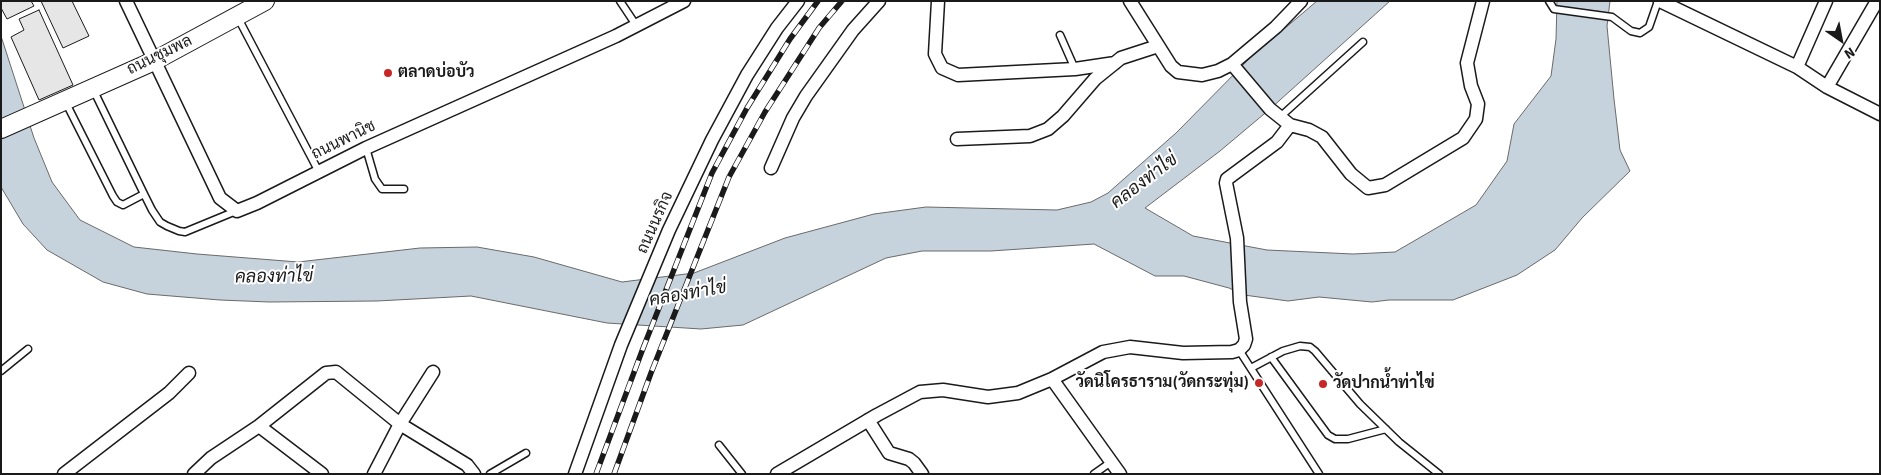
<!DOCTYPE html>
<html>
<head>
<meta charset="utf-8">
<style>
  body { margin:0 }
  #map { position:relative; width:1881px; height:475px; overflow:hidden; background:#fff; font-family:"Source Sans 3",sans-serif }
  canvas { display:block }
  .frame { position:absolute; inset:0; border:2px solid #1a1a1a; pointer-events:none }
  .north { position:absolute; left:1816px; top:15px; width:50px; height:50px; -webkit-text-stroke:4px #fff; paint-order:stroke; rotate:147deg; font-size:14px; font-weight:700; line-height:20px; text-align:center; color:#1a1a1a }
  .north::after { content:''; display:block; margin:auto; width:18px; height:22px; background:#1a1a1a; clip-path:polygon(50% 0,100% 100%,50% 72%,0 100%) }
</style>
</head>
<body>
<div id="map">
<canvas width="1881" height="475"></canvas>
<div class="frame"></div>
<div class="north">N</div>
</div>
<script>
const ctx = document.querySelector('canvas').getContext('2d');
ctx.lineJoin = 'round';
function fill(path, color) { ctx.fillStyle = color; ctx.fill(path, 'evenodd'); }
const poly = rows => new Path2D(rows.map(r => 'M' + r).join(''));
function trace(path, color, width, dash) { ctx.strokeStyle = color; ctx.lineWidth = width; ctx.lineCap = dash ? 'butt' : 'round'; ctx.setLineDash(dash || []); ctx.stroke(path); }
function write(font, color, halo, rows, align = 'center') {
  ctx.font = font + ' "Source Sans 3",Sarabun,sans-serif'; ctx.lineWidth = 4; ctx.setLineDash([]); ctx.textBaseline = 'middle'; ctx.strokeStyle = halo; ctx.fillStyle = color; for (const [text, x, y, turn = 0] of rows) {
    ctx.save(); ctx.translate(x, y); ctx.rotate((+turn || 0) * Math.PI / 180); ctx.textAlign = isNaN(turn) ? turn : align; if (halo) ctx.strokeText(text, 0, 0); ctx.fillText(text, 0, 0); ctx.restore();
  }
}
const water = poly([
  [1317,1,1390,1,1270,109,1220,151,1145,208,1193,236,1267,250,1353,254,1395,252,1476,205,1507,161,1514,124,1551,76,1556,39,1557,1,1610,1,1607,26,1614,99,1620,150,1630,171,1582,218,1555,250,1517,275,1453,300,1389,300,1372,302,1319,297,1288,301,1244,295,1229,288,1184,276,1155,276,1094,244,991,251,922,251,886,258,743,325,701,329,607,323,471,296,377,301,269,302,220,300,147,294,103,282,47,250,23,224,1,187,1,36,34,138,52,182,80,220,134,247,197,254,298,262,420,248,477,247,534,257,622,282,694,273,785,238,874,214,926,207,1057,210,1091,202,1108,193,1176,133,1251,57,1317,1]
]);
const building = poly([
  [1,1,31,1,34,6,7,19,1,8,1,1],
  [41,1,72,1,89,36,63,48,41,1],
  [39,10,73,85,39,100,11,37,24,30,19,19,39,10]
]);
const lane = poly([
  [620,1,636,25],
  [1549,1,1554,9,1612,17,1631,31,1640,33,1649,27,1658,1],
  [238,18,319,172],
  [1060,35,1075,69],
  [65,101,113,196,117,202,123,205,144,194,93,89],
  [1280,117,1363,42],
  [366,148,375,179,382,189,404,189],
  [144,194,152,210,160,222,167,226,179,231,185,232,236,211],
  [1239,350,1319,474],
  [1271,357,1328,435,1335,439,1348,439,1386,429],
  [1251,368,1283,351,1300,346,1310,347,1315,351,1360,404,1399,442,1439,474],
  [1,371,28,349],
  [719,445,742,474],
  [490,474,526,453],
  [1094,474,1111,462]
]);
const street = poly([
  [126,1,220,198,237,211,257,203,366,148,616,36,684,1],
  [938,1,935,54,942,68,958,75,1075,69,1115,63],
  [1130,1,1171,66,1178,72,1202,75,1218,71,1232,64,1276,27,1301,1],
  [1660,1,1797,67,1827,87,1880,114],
  [1232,64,1270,109,1290,125,1309,130,1322,137,1351,174,1368,188,1385,185,1463,138,1476,119,1478,104,1471,86,1467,63,1483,1],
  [1797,67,1826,1],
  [1827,87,1877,1],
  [957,139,1030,136,1048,129,1063,116,1095,79,1121,58,1158,46],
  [771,168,793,118,806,96,853,30,879,1],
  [1052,379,1120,474],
  [868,420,889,453,909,459,914,463,922,474],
  [259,426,322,474],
  [64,474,169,393,189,373],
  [194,474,211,458,259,426,326,373,336,372,400,424,467,465,474,474],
  [374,474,400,424,433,372],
  [575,474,621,345,669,230,712,140,747,75,777,28,798,1],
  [777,474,877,415,920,392,943,390,988,397,1018,393,1052,379,1103,352,1130,347,1183,353,1232,352,1239,350,1244,345,1246,339,1240,302,1237,238,1226,183,1227,179,1277,142,1290,125]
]);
const secondary = poly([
  [1,129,154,61,265,1]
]);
const rail = poly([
  [596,474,642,351,712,173,747,108,790,39,818,1],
  [614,474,651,373,729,177,765,112,819,28,842,1]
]);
const markers = [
  [388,73,5,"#c62828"],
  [1259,383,5,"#c62828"],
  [1323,384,5,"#c62828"]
];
const streetNames = [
  ["ถนนชุมพล",160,56,-26],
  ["ถนนพานิช",344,141,-26],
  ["ถนนนรกิจ",656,223,-66]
];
const poiNames = [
  ["ตลาดบ่อบัว",398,73],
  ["วัดนิโครธาราม(วัดกระทุ่ม)",1249,383,"right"],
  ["วัดปากน้ำท่าไข่",1333,384]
];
const waterNames = [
  ["คลองท่าไข่",1145,182,-37],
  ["คลองท่าไข่",274,278,-1],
  ["คลองท่าไข่",688,295,-10]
];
fill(water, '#c6d2dc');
trace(water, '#6a6a6a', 1);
fill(building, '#e6e6e6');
trace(building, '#1a1a1a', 1);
trace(lane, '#1a1a1a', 9);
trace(street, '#1a1a1a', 15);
trace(secondary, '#1a1a1a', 20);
trace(lane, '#fff', 6);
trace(street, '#fff', 12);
trace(secondary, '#fff', 18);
trace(rail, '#1a1a1a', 5.5);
trace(rail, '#fff', 4, [11]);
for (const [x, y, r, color] of markers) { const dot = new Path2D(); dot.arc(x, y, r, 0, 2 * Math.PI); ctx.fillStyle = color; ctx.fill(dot); trace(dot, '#fff', 2); }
write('16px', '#1a1a1a', '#fff', streetNames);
write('bold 16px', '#1a1a1a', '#fff', poiNames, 'left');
write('italic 18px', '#1a1a1a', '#fff', waterNames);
</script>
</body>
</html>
